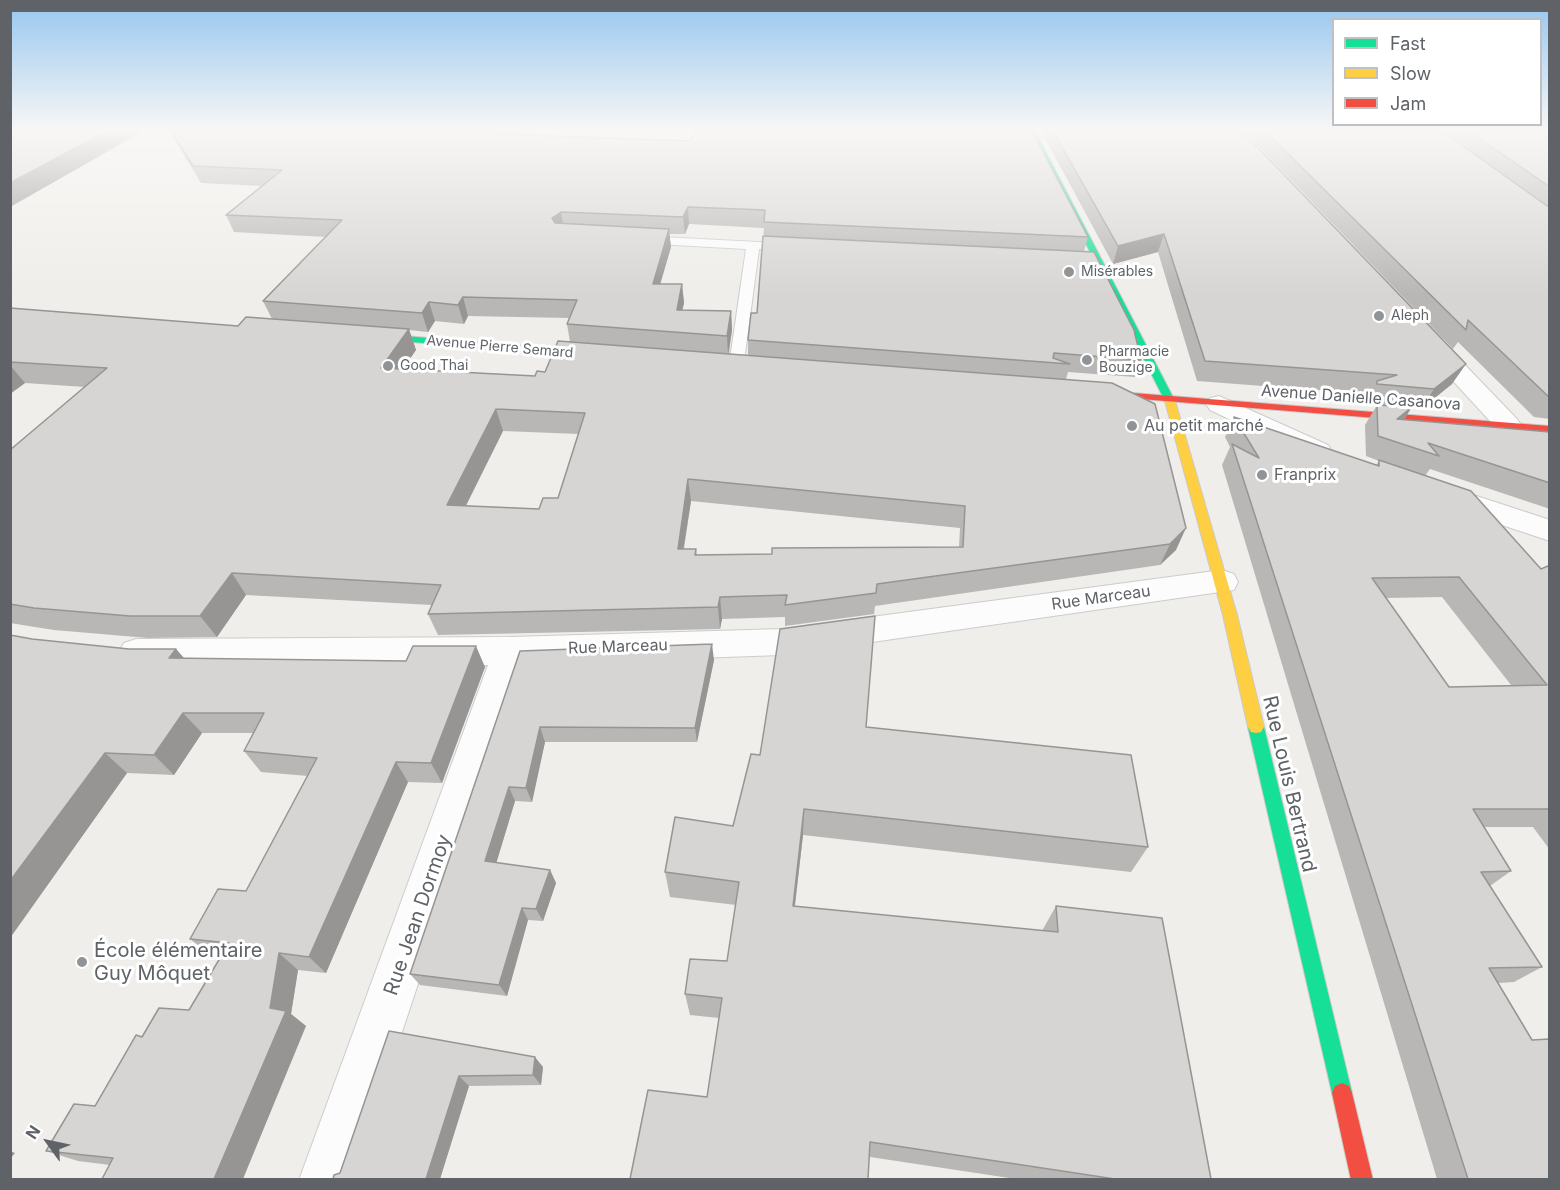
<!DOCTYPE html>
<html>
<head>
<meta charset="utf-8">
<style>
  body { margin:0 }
  #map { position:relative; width:1560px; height:1190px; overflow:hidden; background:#efeeea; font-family:Inter,sans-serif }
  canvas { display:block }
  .frame { position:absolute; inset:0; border:12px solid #5f6368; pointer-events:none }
  .legend { position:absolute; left:1332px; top:18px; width:210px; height:108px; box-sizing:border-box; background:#fff; border:2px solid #bfc1c3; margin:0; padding:8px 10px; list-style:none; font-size:18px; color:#5f6368 }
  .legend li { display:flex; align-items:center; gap:12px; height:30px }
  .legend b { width:30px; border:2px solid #bfc1c3 }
  .north { position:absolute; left:18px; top:1112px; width:60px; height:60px; -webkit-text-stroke:4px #fff; paint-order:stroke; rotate:303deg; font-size:16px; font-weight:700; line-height:24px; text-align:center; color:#5f6368 }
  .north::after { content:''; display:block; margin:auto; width:21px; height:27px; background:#5f6368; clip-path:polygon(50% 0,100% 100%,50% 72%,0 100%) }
</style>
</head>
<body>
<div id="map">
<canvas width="1560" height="1190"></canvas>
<div class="frame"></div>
<ul class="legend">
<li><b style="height:8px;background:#16e098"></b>Fast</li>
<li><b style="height:8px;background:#ffcf43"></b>Slow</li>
<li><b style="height:8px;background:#f24e42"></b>Jam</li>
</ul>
<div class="north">N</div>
</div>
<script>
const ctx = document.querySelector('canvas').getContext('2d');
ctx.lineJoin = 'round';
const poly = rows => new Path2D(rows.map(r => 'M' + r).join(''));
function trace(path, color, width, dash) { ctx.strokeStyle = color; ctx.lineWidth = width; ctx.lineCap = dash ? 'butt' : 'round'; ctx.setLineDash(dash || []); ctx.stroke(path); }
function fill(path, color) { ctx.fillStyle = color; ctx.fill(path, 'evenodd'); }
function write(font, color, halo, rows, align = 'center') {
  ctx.font = font + ' Inter,sans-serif'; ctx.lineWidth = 6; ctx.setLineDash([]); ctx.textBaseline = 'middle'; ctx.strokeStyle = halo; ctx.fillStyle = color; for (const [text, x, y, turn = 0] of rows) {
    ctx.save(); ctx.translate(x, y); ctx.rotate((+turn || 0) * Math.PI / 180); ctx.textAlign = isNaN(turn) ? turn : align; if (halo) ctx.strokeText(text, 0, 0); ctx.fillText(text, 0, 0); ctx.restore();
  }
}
const lane = poly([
  [643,236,796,244,796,250,791,251,759,249,743,369,731,369,729,366,746,249,638,243,637,240,643,236]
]);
const street = poly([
  [1429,334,1437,336,1517,419,1521,425,1517,431,1508,433,1499,431,1421,346,1417,341,1421,336,1429,334],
  [1219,396,1328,445,1332,451,1328,457,1318,460,1308,457,1210,410,1206,404,1210,398,1219,396],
  [1446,486,1550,520,1550,541,1436,503,1431,496,1436,489,1446,486],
  [1222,570,1234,574,1238,582,1234,590,782,655,524,664,353,1180,299,1180,488,665,136,667,124,663,118,653,124,643,136,639,511,637,782,629,1222,570]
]);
const fast = poly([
  [1028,129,1034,129,1175,401,1174,403,1170,404,1165,401,1028,129],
  [368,333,598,352,603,355,598,358,365,338,363,336,368,333],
  [1256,721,1261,722,1264,727,1352,1093,1349,1100,1342,1103,1335,1100,1332,1093,1248,727,1251,722,1256,721]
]);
const slow = poly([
  [1170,398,1175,401,1237,615,1264,727,1261,732,1256,733,1251,732,1248,727,1223,615,1165,401,1170,398]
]);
const jam = poly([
  [1095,390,1550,426,1550,432,1091,395,1090,393,1095,390],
  [1342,1083,1349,1086,1352,1093,1373,1180,1351,1180,1332,1093,1335,1086,1342,1083]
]);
const wall = poly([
  [168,129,523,129,518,135,1088,237,1084,251,1141,360,1135,377,1068,372,1066,379,1176,550,1160,565,875,606,874,614,785,626,785,617,722,619,720,629,438,635,428,614,432,605,246,595,217,637,148,638,54,630,10,623,10,450,85,387,25,383,10,394,10,308,238,326,272,319,263,301,326,237,234,232,226,215,262,186,201,183],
  [689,224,764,228,757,313,748,340,748,355,729,354,732,330,731,311,682,310,684,303,682,284,660,284,671,247,669,234,685,234],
  [468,316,569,318,567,324,570,342,545,372,535,376,403,369,416,350,409,330,428,332,435,321,464,324],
  [503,431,579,434,558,498,539,509,466,506],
  [691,501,960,528,959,547,772,554,697,555,696,549,684,549],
  [1040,129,1240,129,1452,384,1421,409,1411,408,1404,420,1550,432,1550,509,1430,469,1425,476,1541,569,1550,568,1550,850,1533,827,1484,827,1511,871,1490,886,1542,967,1514,982,1498,983,1550,1179,1437,1179,1222,465,1230,447,1225,437,1234,417,1376,465,1379,461,1366,456,1365,425,1377,405,1365,404,1365,401,1369,394,1197,381,1158,252,1113,264],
  [1442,597,1511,685,1449,687,1386,598],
  [1242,129,1550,129,1550,419,1534,417,1458,342,1453,349],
  [10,635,32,639,129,649,176,649,184,658,485,667,442,783,408,782,326,973,298,970,291,1014,306,1026,110,1165,78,1161,46,1151,95,1106,142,1037,189,1010,221,957,212,956,190,939,246,891,308,776,261,772,244,751,253,733,202,733,174,775,127,773,10,938],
  [520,651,714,660,697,742,545,742,532,802,515,801,496,863,550,870,556,883,543,921,528,920,507,996,420,985,410,974],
  [866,727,1148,847,1131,872,803,835,795,906,1043,931,1043,929,1056,906,1211,1179,1016,1179,870,1157,707,1097,719,1018,690,1015,685,994,727,961,736,905,670,897,665,872,733,826,760,755],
  [389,1031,543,1067,541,1085,469,1086,440,1179,333,1179,340,1173]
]);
const shadedWall = poly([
  [111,129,147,129,12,206,10,204,10,183],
  [506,129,523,129,505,150,501,134],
  [688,207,689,224,685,234,683,217],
  [561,212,564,230,556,235,552,218],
  [669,229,671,247,655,302,653,284],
  [1164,234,1158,252,1113,264,1118,246],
  [682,284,684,303,678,329,677,310],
  [463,297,468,316,464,324,458,305],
  [429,302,435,321,428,332,422,313],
  [731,311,732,330,728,355,727,336],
  [409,329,416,350,389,389,381,368],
  [1466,364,1452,384,1421,409,1434,389],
  [10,365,25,383,10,394],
  [1412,407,1399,427,1384,439,1397,419],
  [496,409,503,431,455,527,447,505],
  [688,479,691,501,680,570,678,549],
  [1186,528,1176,550,1160,565,1170,544],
  [232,573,246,595,217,637,200,616],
  [720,597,722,619,720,629,718,607],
  [712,644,714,660,697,742,695,728],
  [476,646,485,667,442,783,431,763],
  [176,649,194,670,169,658],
  [183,713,202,733,174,775,154,755],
  [540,727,545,742,532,802,526,788],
  [105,753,127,773,10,938,10,881],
  [396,762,408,782,326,973,309,957],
  [509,787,515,801,493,874,485,861],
  [804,809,803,835,792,929,793,906],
  [550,870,556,883,543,921,536,909],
  [522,908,528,920,507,996,499,985],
  [279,953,298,970,291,1014,306,1026,243,1179,214,1179,270,1008],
  [535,1057,543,1067,541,1085,533,1075],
  [459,1076,469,1086,440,1179,426,1179],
  [10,1151,15,1153,10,1159]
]);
const building = poly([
  [10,129,111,129,10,183,10,129],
  [170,129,506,129,501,134,690,141,695,129,1031,129,1088,237,764,222,765,210,688,207,683,217,561,212,552,218,555,223,669,229,653,284,682,284,677,310,731,311,727,336,567,324,577,300,463,297,458,305,429,302,422,313,263,301,342,220,226,215,282,170,193,166,170,129],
  [1052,129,1240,129,1466,364,1434,389,1377,384,1377,381,1397,375,1205,361,1164,234,1118,246,1052,129],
  [1263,129,1439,129,1550,208,1550,398,1468,320,1466,330,1263,129],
  [1466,129,1550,129,1550,187,1466,129],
  [763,236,1094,252,1134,330,1141,360,1054,353,1053,358,1070,364,748,340,751,313,757,313,763,236],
  [10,308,238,326,246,317,409,329,381,368,535,376,537,371,545,372,558,341,1112,383,1155,404,1186,528,1170,544,877,584,876,593,785,605,787,595,720,597,718,607,428,614,441,585,232,573,200,616,130,616,34,608,10,604,10,450,107,368,10,362,10,308],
  [496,409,585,413,558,498,543,498,539,509,447,505,496,409],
  [688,479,965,506,963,547,772,548,772,554,695,555,696,549,678,549,688,479],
  [1377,405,1412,407,1397,419,1550,432,1550,483,1428,443,1439,456,1378,436,1377,405],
  [1234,417,1379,466,1379,460,1471,491,1541,569,1548,566,1550,568,1550,809,1473,809,1511,871,1481,872,1542,967,1489,968,1532,1040,1550,1039,1550,1179,1468,1179,1232,444,1259,458,1234,417],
  [1459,577,1547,685,1449,687,1372,578,1459,577],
  [875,616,866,727,1131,755,1148,847,804,809,793,906,1058,932,1056,906,1162,918,1211,1179,1115,1179,870,1142,868,1179,630,1179,648,1090,707,1097,722,998,685,994,690,959,727,961,739,882,665,872,675,817,733,826,751,754,760,755,780,629,875,616],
  [10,635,32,639,129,649,176,649,169,658,406,661,413,646,476,646,431,763,396,762,309,957,279,953,270,1008,286,1011,214,1179,102,1179,113,1158,46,1151,74,1104,95,1106,136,1035,142,1037,159,1008,189,1010,229,943,190,939,218,889,246,891,317,758,244,751,264,713,183,713,154,755,105,753,10,881,10,635],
  [712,644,695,728,540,727,526,788,509,787,485,861,550,870,536,909,522,908,499,985,410,974,520,651,712,644],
  [389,1031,535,1057,533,1075,459,1076,426,1179,333,1179,334,1175,340,1173,389,1031]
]);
const markers = [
  [1069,272,6,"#919496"],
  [1379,316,6,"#919496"],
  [1087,360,6,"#919496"],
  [388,366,6,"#919496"],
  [1132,426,6,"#919496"],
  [1262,475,6,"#919496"],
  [82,962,6,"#919496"]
];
const farPoinames = [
  ["Misérables",1081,272],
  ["Aleph",1391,316],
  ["Pharmacie",1099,352],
  ["Bouzige",1099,368],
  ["Good Thai",400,366]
];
const farStreetnames = [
  ["Avenue Pierre Semard",500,347,5]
];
const streetNames = [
  ["Avenue Danielle Casanova",1361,398,4],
  ["Rue Marceau",1101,598,-8],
  ["Rue Marceau",618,647,-2]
];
const poiNames = [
  ["Au petit marché",1144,426],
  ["Franprix",1274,475]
];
const nearStreetnames = [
  ["Rue Louis Bertrand",1289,784,77],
  ["Rue Jean Dormoy",418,915,-71]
];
const nearPoinames = [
  ["École élémentaire",94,951],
  ["Guy Môquet",94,974]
];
trace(lane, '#cbcccc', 2);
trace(street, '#cbcccc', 2);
trace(fast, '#cacacb', 2);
trace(slow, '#cacacb', 2);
trace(jam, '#cacacb', 2);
fill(lane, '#fdfcfc');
fill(street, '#fdfcfc');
fill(fast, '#16e098');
fill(slow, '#ffcf43');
fill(jam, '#f24e42');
fill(wall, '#b8b7b5');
fill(shadedWall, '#969594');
fill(building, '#d6d5d3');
trace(building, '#969594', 1.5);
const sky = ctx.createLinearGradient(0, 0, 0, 295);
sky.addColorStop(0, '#97c6ef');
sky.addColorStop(0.44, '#f8f7f6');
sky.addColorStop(1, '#f8f7f600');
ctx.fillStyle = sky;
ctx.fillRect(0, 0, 1560, 295);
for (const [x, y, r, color] of markers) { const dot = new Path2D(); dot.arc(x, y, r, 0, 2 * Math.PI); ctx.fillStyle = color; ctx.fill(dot); trace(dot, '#fff', 2); }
write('14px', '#5f6368', '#fff', farPoinames, 'left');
write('14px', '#5f6368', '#fff', farStreetnames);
write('16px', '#5f6368', '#fff', streetNames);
write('16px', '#5f6368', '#fff', poiNames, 'left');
write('20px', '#5f6368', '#fff', nearStreetnames);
write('20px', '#5f6368', '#fff', nearPoinames, 'left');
</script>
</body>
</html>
